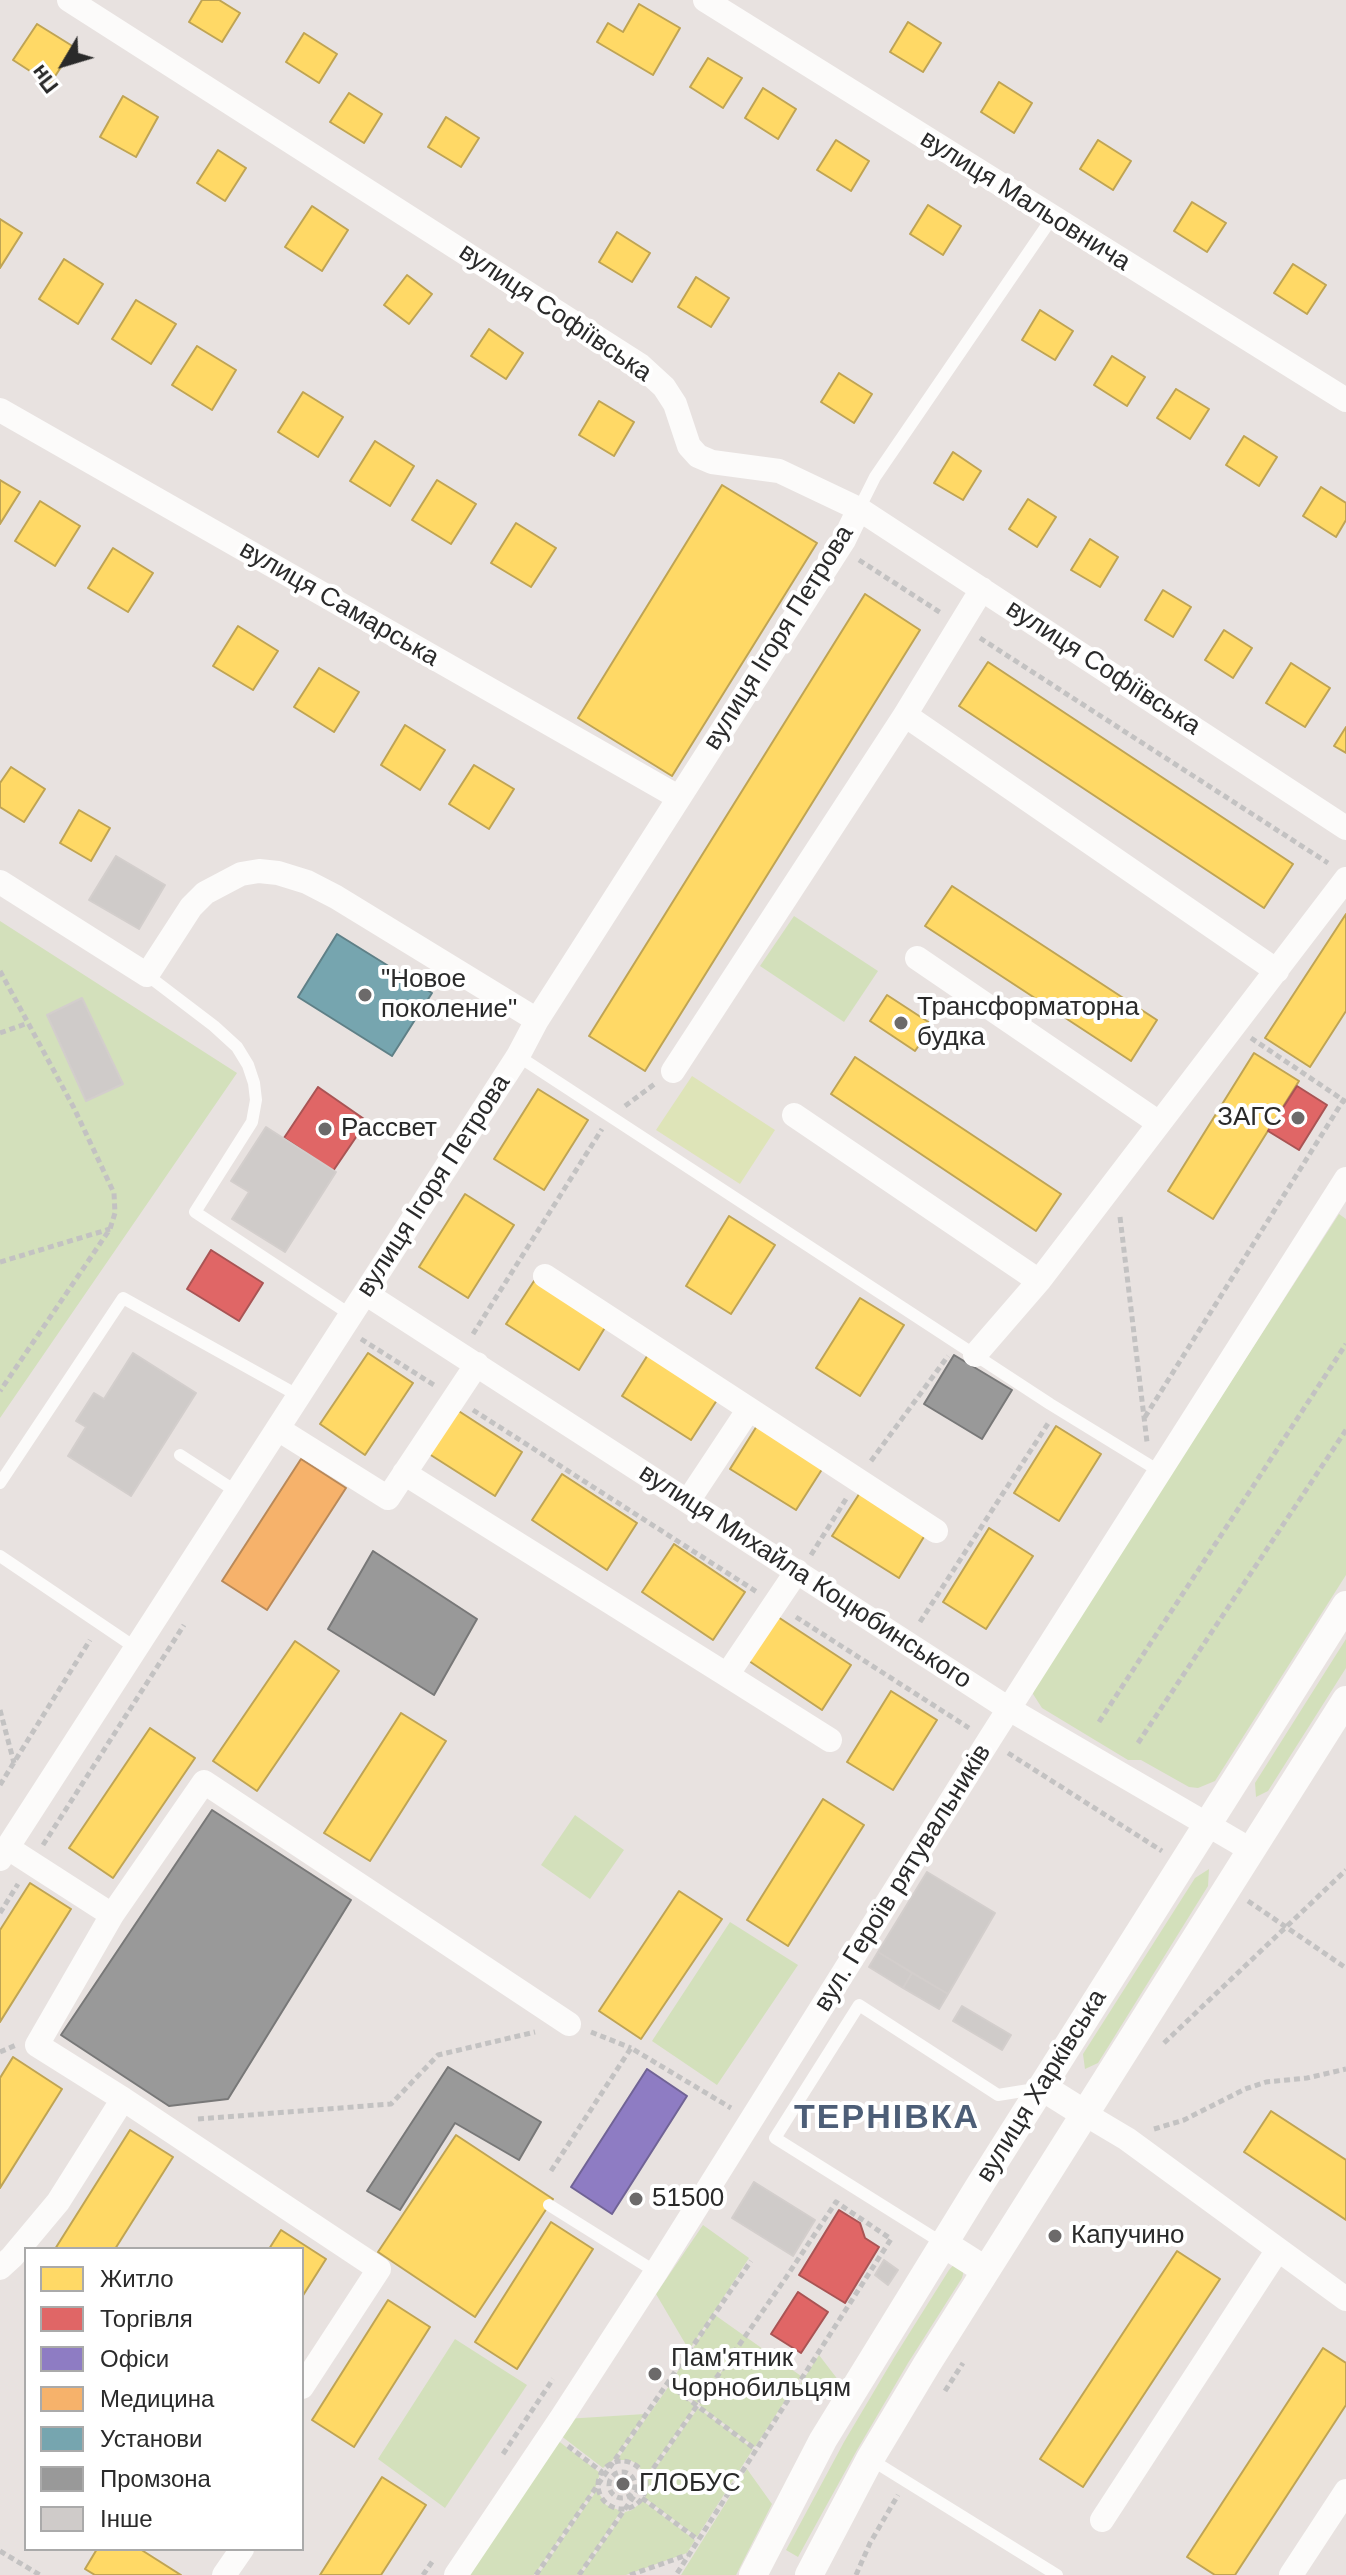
<!DOCTYPE html>
<html>
<head>
<meta charset="utf-8">
<style>
  body { margin:0 }
  #map { position:relative; width:1346px; height:2575px; overflow:hidden; background:#e8e2e0; font-family:Helvetica,sans-serif }
  canvas { display:block }
  .legend { position:absolute; left:24px; top:2247px; width:280px; height:304px; box-sizing:border-box; background:#fff; border:2px solid #aaa; margin:0; padding:10px 14px; list-style:none; font-size:24px; color:#2a2a2a }
  .legend li { display:flex; align-items:center; gap:16px; height:40px }
  .legend b { width:40px; border:2px solid #aaa }
  .north { position:absolute; left:24px; top:24px; width:80px; height:80px; -webkit-text-stroke:6px #fff; paint-order:stroke; rotate:232deg; font-size:22px; font-weight:700; line-height:32px; text-align:center; color:#2a2a2a }
  .north::after { content:''; display:block; margin:auto; width:28px; height:36px; background:#2a2a2a; clip-path:polygon(50% 0,100% 100%,50% 72%,0 100%) }
</style>
</head>
<body>
<div id="map">
<canvas width="1346" height="2575"></canvas>
<ul class="legend">
<li><b style="height:22px;background:#ffd966"></b>Житло</li>
<li><b style="height:22px;background:#e06666"></b>Торгівля</li>
<li><b style="height:22px;background:#8e7cc3"></b>Офіси</li>
<li><b style="height:22px;background:#f6b26b"></b>Медицина</li>
<li><b style="height:22px;background:#76a5af"></b>Установи</li>
<li><b style="height:22px;background:#999"></b>Промзона</li>
<li><b style="height:22px;background:#cfcbc9"></b>Інше</li>
</ul>
<div class="north">Пн</div>
</div>
<script>
const ctx = document.querySelector('canvas').getContext('2d');
ctx.lineJoin = 'round';
function fill(path, color) { ctx.fillStyle = color; ctx.fill(path, 'evenodd'); }
const poly = rows => new Path2D(rows.map(r => 'M' + r).join(''));
function trace(path, color, width, dash) { ctx.strokeStyle = color; ctx.lineWidth = width; ctx.lineCap = dash ? 'butt' : 'round'; ctx.setLineDash(dash || []); ctx.stroke(path); }
function write(font, color, halo, rows, align = 'center') {
  ctx.font = font + ' Helvetica,sans-serif'; ctx.lineWidth = 8; ctx.setLineDash([]); ctx.textBaseline = 'middle'; ctx.strokeStyle = halo; ctx.fillStyle = color; for (const [text, x, y, turn = 0] of rows) {
    ctx.save(); ctx.translate(x, y); ctx.rotate((+turn || 0) * Math.PI / 180); ctx.textAlign = isNaN(turn) ? turn : align; if (halo) ctx.strokeText(text, 0, 0); ctx.fillText(text, 0, 0); ctx.restore();
  }
}
const green = poly([
  [794,916,878,971,844,1022,760,966],
  [0,921,237,1073,0,1418],
  [1339,1214,1346,1219,1346,1575,1215,1781,1198,1788,1189,1787,1141,1760,1128,1760,1042,1708,1033,1694,1034,1687],
  [1346,1639,1346,1668,1268,1791,1256,1797,1255,1783],
  [575,1815,624,1850,590,1899,541,1865],
  [1209,1869,1208,1886,1098,2063,1085,2069,1083,2054,1195,1878],
  [730,1922,798,1965,717,2085,652,2041],
  [703,2225,749,2258,689,2350,656,2294],
  [957,2261,965,2266,962,2278,908,2363,857,2450,798,2557,786,2550,844,2442,895,2356,949,2270],
  [715,2315,801,2376,755,2447,699,2405,743,2340,697,2404,670,2383],
  [455,2339,527,2385,445,2508,378,2459],
  [819,2355,842,2385,836,2394,793,2396],
  [669,2386,695,2406,646,2476,637,2464,630,2460,617,2460],
  [698,2408,753,2449,697,2537,645,2498,648,2479],
  [645,2414,613,2460,603,2468,556,2432,565,2419],
  [552,2436,600,2473,596,2486,534,2575,460,2575],
  [747,2469,772,2504,736,2575,681,2575],
  [597,2490,606,2505,621,2511,578,2575,538,2575],
  [643,2501,695,2540,687,2553,626,2575,581,2575,625,2512,632,2510]
]);
const pitch = poly([
  [692,1076,775,1130,740,1184,656,1130]
]);
const homes = poly([
  [202,0,219,0,240,13,222,42,189,22,202,0],
  [639,4,680,28,653,75,597,42,608,23,623,32,639,4],
  [908,22,941,43,923,72,890,52,908,22],
  [37,24,74,47,50,84,13,60,37,24],
  [304,33,337,54,319,83,286,62,304,33],
  [708,58,742,78,723,108,690,87,708,58],
  [999,82,1032,103,1014,133,981,112,999,82],
  [763,88,796,109,778,139,745,118,763,88],
  [349,93,382,114,364,143,330,122,349,93],
  [123,96,158,117,136,157,100,137,123,96],
  [446,117,479,138,461,167,428,147,446,117],
  [836,140,869,161,851,191,817,170,836,140],
  [1098,140,1131,161,1113,190,1080,169,1098,140],
  [218,150,246,168,225,201,197,183,218,150],
  [1192,202,1226,223,1207,252,1174,231,1192,202],
  [928,205,961,226,943,255,910,234,928,205],
  [312,206,348,230,322,271,285,247,312,206],
  [0,219,22,233,0,268,0,219],
  [617,232,650,253,632,282,599,262,617,232],
  [64,259,103,284,78,324,39,299,64,259],
  [1293,264,1326,285,1307,314,1274,293,1293,264],
  [407,275,432,294,409,324,384,305,407,275],
  [696,277,729,298,711,327,678,307,696,277],
  [136,300,176,324,151,364,112,339,136,300],
  [1040,310,1073,331,1055,360,1022,340,1040,310],
  [489,329,523,353,506,379,471,356,489,329],
  [197,346,236,370,212,410,172,385,197,346],
  [1112,356,1145,377,1127,406,1094,385,1112,356],
  [839,373,872,394,854,423,821,402,839,373],
  [1176,389,1209,409,1190,439,1157,418,1176,389],
  [303,392,343,417,318,457,278,432,303,392],
  [599,401,634,422,614,456,579,435,599,401],
  [1244,436,1277,457,1259,486,1226,465,1244,436],
  [375,441,414,466,390,506,350,481,375,441],
  [953,452,981,471,963,500,934,483,953,452],
  [0,480,20,492,0,524,0,480],
  [437,480,476,504,451,544,412,520,437,480],
  [722,485,817,543,672,776,578,718,722,485],
  [1321,487,1346,503,1346,520,1336,537,1303,516,1321,487],
  [1028,499,1056,517,1037,547,1009,529,1028,499],
  [40,501,80,526,55,566,15,541,40,501],
  [516,523,556,548,531,587,491,563,516,523],
  [1090,539,1118,557,1100,587,1071,570,1090,539],
  [113,548,153,573,128,612,88,588,113,548],
  [1163,590,1191,607,1173,637,1145,620,1163,590],
  [865,594,920,630,645,1071,589,1036,865,594],
  [238,626,278,651,253,690,213,666,238,626],
  [1224,630,1252,648,1233,678,1205,660,1224,630],
  [988,662,1293,864,1264,908,959,706,988,662],
  [1291,663,1330,688,1305,727,1266,703,1291,663],
  [319,668,359,692,334,732,294,707,319,668],
  [405,725,445,750,420,790,381,765,405,725],
  [1346,727,1346,753,1334,746,1346,727],
  [474,765,514,789,489,829,449,804,474,765],
  [11,767,45,789,24,822,0,807,0,783,11,767],
  [79,810,110,828,91,861,60,843,79,810],
  [952,886,1157,1020,1131,1061,925,926,952,886],
  [1346,914,1346,1011,1310,1067,1265,1038,1346,914],
  [887,995,933,1025,915,1051,870,1021,887,995],
  [1254,1053,1299,1081,1213,1219,1168,1191,1254,1053],
  [855,1057,1061,1194,1036,1231,831,1094,855,1057],
  [538,1089,588,1120,544,1190,494,1159,538,1089],
  [465,1194,514,1225,468,1298,419,1267,465,1194],
  [729,1216,775,1245,731,1314,686,1286,729,1216],
  [534,1281,606,1326,579,1370,506,1324,534,1281],
  [860,1298,904,1325,860,1396,816,1368,860,1298],
  [368,1353,413,1383,365,1455,320,1424,368,1353],
  [649,1353,719,1397,691,1440,622,1396,649,1353],
  [454,1408,522,1452,495,1496,426,1452,454,1408],
  [760,1421,826,1463,796,1510,730,1469,760,1421],
  [1056,1426,1101,1454,1059,1521,1014,1493,1056,1426],
  [562,1474,637,1523,607,1570,532,1520,562,1474],
  [863,1488,928,1530,899,1578,832,1536,863,1488],
  [989,1528,1033,1556,986,1629,943,1602,989,1528],
  [674,1544,745,1592,713,1640,642,1592,674,1544],
  [778,1617,851,1665,822,1710,749,1661,778,1617],
  [295,1641,339,1671,257,1791,213,1761,295,1641],
  [891,1691,937,1720,893,1790,847,1762,891,1691],
  [401,1713,446,1741,370,1861,324,1833,401,1713],
  [150,1728,195,1758,113,1878,69,1848,150,1728],
  [823,1799,864,1825,788,1946,747,1920,823,1799],
  [30,1883,71,1909,0,2022,0,1930,30,1883],
  [679,1891,722,1919,641,2039,599,2011,679,1891],
  [13,2057,62,2089,0,2188,0,2078,13,2057],
  [1271,2111,1346,2160,1346,2220,1244,2152,1271,2111],
  [130,2130,173,2157,115,2249,55,2249,130,2130],
  [456,2135,553,2199,475,2317,378,2252,456,2135],
  [551,2222,593,2249,517,2369,475,2342,551,2222],
  [281,2230,326,2259,302,2297,302,2249,269,2249,281,2230],
  [1177,2251,1220,2279,1083,2487,1040,2459,1177,2251],
  [388,2300,430,2327,354,2447,312,2420,388,2300],
  [1323,2348,1346,2363,1346,2405,1235,2575,1215,2575,1187,2557,1323,2348],
  [382,2477,426,2505,381,2575,320,2575,382,2477],
  [97,2549,140,2549,181,2575,95,2575,85,2569,97,2549]
]);
const shops = poly([
  [1297,1086,1327,1105,1299,1150,1268,1131,1297,1086],
  [318,1087,367,1121,333,1171,284,1138,318,1087],
  [211,1250,263,1283,239,1321,187,1289,211,1250],
  [839,2210,860,2223,865,2238,879,2247,845,2303,799,2275,839,2210],
  [798,2292,828,2312,801,2353,771,2334,798,2292]
]);
const offices = poly([
  [647,2069,687,2096,612,2214,571,2187,647,2069]
]);
const health = poly([
  [301,1459,346,1488,267,1610,222,1581,301,1459]
]);
const public = poly([
  [337,934,432,993,392,1056,298,997,337,934]
]);
const industry = poly([
  [954,1355,1012,1390,982,1439,924,1404,954,1355],
  [373,1551,477,1619,434,1695,328,1629,373,1551],
  [212,1810,351,1900,228,2099,169,2106,61,2035,212,1810],
  [448,2067,541,2122,519,2160,455,2123,400,2210,367,2191,448,2067]
]);
const building = poly([
  [116,856,165,885,139,929,89,900,116,856],
  [82,998,123,1084,86,1101,47,1015,82,998],
  [266,1127,336,1172,285,1252,232,1219,249,1192,231,1181,266,1127],
  [133,1353,196,1393,131,1496,68,1456,86,1427,76,1421,94,1393,104,1399,133,1353],
  [927,1872,995,1913,948,1994,878,1952,927,1872],
  [878,1952,912,1973,903,1988,869,1967,878,1952],
  [912,1973,948,1994,939,2009,903,1988,912,1973],
  [962,2006,1011,2035,1002,2050,953,2021,962,2006],
  [754,2182,815,2220,793,2256,732,2218,754,2182],
  [884,2260,898,2270,888,2285,875,2275,884,2260]
]);
const path = poly([
  [859,560,941,613],
  [980,638,1328,863],
  [0,971,74,1108,114,1193,115,1213,110,1229,0,1391],
  [0,1033,28,1023],
  [1251,1038,1346,1102],
  [625,1106,656,1083],
  [1120,1217,1147,1442],
  [0,1262,110,1229],
  [473,1334,602,1129],
  [361,1339,434,1385],
  [473,1410,757,1592],
  [1145,1417,1346,1096],
  [871,1461,948,1356],
  [811,1555,846,1499],
  [796,1617,969,1728],
  [920,1622,1049,1422],
  [0,1710,14,1763],
  [1099,1722,1346,1344],
  [1138,1743,1346,1430],
  [1008,1753,1162,1851],
  [0,1785,90,1640],
  [43,1845,184,1625],
  [1248,1901,1346,1968],
  [0,1913,18,1884],
  [591,2032,631,2048],
  [1164,2043,1346,1870],
  [0,2052,16,2045],
  [198,2119,391,2104,438,2055,535,2032],
  [1154,2129,1184,2120,1245,2089,1266,2082,1307,2078,1346,2069],
  [551,2171,631,2048,731,2108],
  [668,2384,755,2449],
  [945,2391,963,2363],
  [568,2446,602,2472],
  [503,2454,553,2379],
  '598 2485a24 24 0 1 1 48 0a24 24 0 1 1-48 0Z',
  '609 2485a13 13 0 1 1 26 0a13 13 0 1 1-26 0Z',
  [642,2498,697,2539],
  [0,2551,40,2575],
  [423,2575,434,2559],
  [536,2575,751,2261],
  [579,2575,783,2282,836,2202,891,2239,676,2575],
  [630,2575,687,2555],
  [856,2575,870,2543,898,2495]
]);
const service = poly([
  [859,509,875,477,1052,218],
  [147,975,214,1026,237,1047,248,1065,254,1083,256,1100,252,1122,195,1212,351,1315],
  [518,1056,1050,1404,1159,1471],
  [180,1455,237,1492],
  [0,1483,123,1298,299,1396],
  [0,1556,136,1648],
  [549,2205,656,2272],
  [944,2244,775,2138,859,2005,998,2095,1035,2089],
  [870,2459,1057,2575]
]);
const minor = poly([
  [69,0,640,365,664,387,675,404,689,446,698,456,712,462,779,471,859,509,1346,828],
  [705,0,1346,400],
  [0,410,678,797],
  [905,715,982,589],
  [0,882,147,975,191,907,205,893,241,874,259,871,278,873,307,882,336,897,537,1020],
  [917,958,1159,1123],
  [673,1071,905,715,1277,971],
  [794,1115,1039,1281],
  [545,1276,749,1409],
  [365,1293,1009,1709,1251,1850],
  [975,1355,1039,1281,1346,879],
  [278,1429,388,1498,477,1364],
  [404,1473,727,1675,797,1571],
  [688,1501,749,1409,936,1531],
  [727,1675,830,1740],
  [8,1848,112,1915,204,1782,569,2024],
  [0,1859,518,1056,537,1020,844,540,859,509],
  [112,1915,37,2045,123,2099],
  [1085,2114,1127,2139,1346,2299],
  [0,2268,12,2257,58,2202,123,2099,379,2269,302,2387],
  [1102,2520,1277,2251],
  [224,2575,242,2549],
  [456,2575,562,2417,656,2272,989,1740,1346,1179],
  [1291,2575,1346,2491]
]);
const tertiary = poly([
  [1042,2087,1085,2114],
  [944,2244,985,2270],
  [753,2575,823,2440,978,2188,1346,1605],
  [809,2575,870,2459,927,2364,1346,1700]
]);
const markers = [
  [365,995,8,"#6c6a6a"],
  [901,1023,8,"#6c6a6a"],
  [1298,1118,8,"#6c6a6a"],
  [325,1129,8,"#6c6a6a"],
  [636,2199,8,"#6c6a6a"],
  [1055,2236,8,"#6c6a6a"],
  [655,2374,8,"#6c6a6a"],
  [623,2484,8,"#6c6a6a"]
];
const streetNames = [
  ["вулиця Мальовнича",1025,201,32],
  ["вулиця Софіївська",555,313,34],
  ["вулиця Самарська",339,604,30],
  ["вулиця Ігоря Петрова",779,638,-58],
  ["вулиця Софіївська",1103,668,33],
  ["вулиця Ігоря Петрова",434,1186,-57],
  ["вулиця Михайла Коцюбинського",805,1577,33],
  ["вул. Героїв рятувальників",903,1878,-58],
  ["вулиця Харківська",1042,2086,-58]
];
const poiNames = [
  ["\"Новое",381,980],
  ["поколение\"",381,1010],
  ["Трансформаторна",917,1008],
  ["будка",917,1038],
  ["ЗАГС",1282,1118,"right"],
  ["Рассвет",341,1129],
  ["51500",652,2199],
  ["Капучино",1071,2236],
  ["Пам'ятник",671,2359],
  ["Чорнобильцям",671,2389],
  ["ГЛОБУС",639,2484]
];
const districtNames = [
  ["ТЕРНІВКА",887,2119]
];
fill(green, '#d3e0bb');
fill(pitch, '#dee4b8');
fill(homes, '#ffd966');
trace(homes, '#bfa454', 2);
fill(shops, '#e06666');
trace(shops, '#a95454', 2);
fill(offices, '#8e7cc3');
trace(offices, '#706395', 2);
fill(health, '#f6b26b');
trace(health, '#b98958', 2);
fill(public, '#76a5af');
trace(public, '#5f8087', 2);
fill(industry, '#999');
trace(industry, '#787878', 2);
fill(building, '#cfcbc9');
trace(building, '#d3cecc', 2);
trace(path, '#c3c2c2', 5, [6, 4]);
trace(service, '#fcfbfa', 12);
trace(minor, '#fcfbfa', 24);
trace(tertiary, '#fcfbfa', 28);
for (const [x, y, r, color] of markers) { const dot = new Path2D(); dot.arc(x, y, r, 0, 2 * Math.PI); ctx.fillStyle = color; ctx.fill(dot); trace(dot, '#fff', 3); }
write('26px', '#2a2a2a', '#fff', streetNames);
write('26px', '#2a2a2a', '#fff', poiNames, 'left');
ctx.letterSpacing = '2px';
write('bold 34px', '#4d5e77', '#fff', districtNames);
ctx.letterSpacing = '0px';
</script>
</body>
</html>
